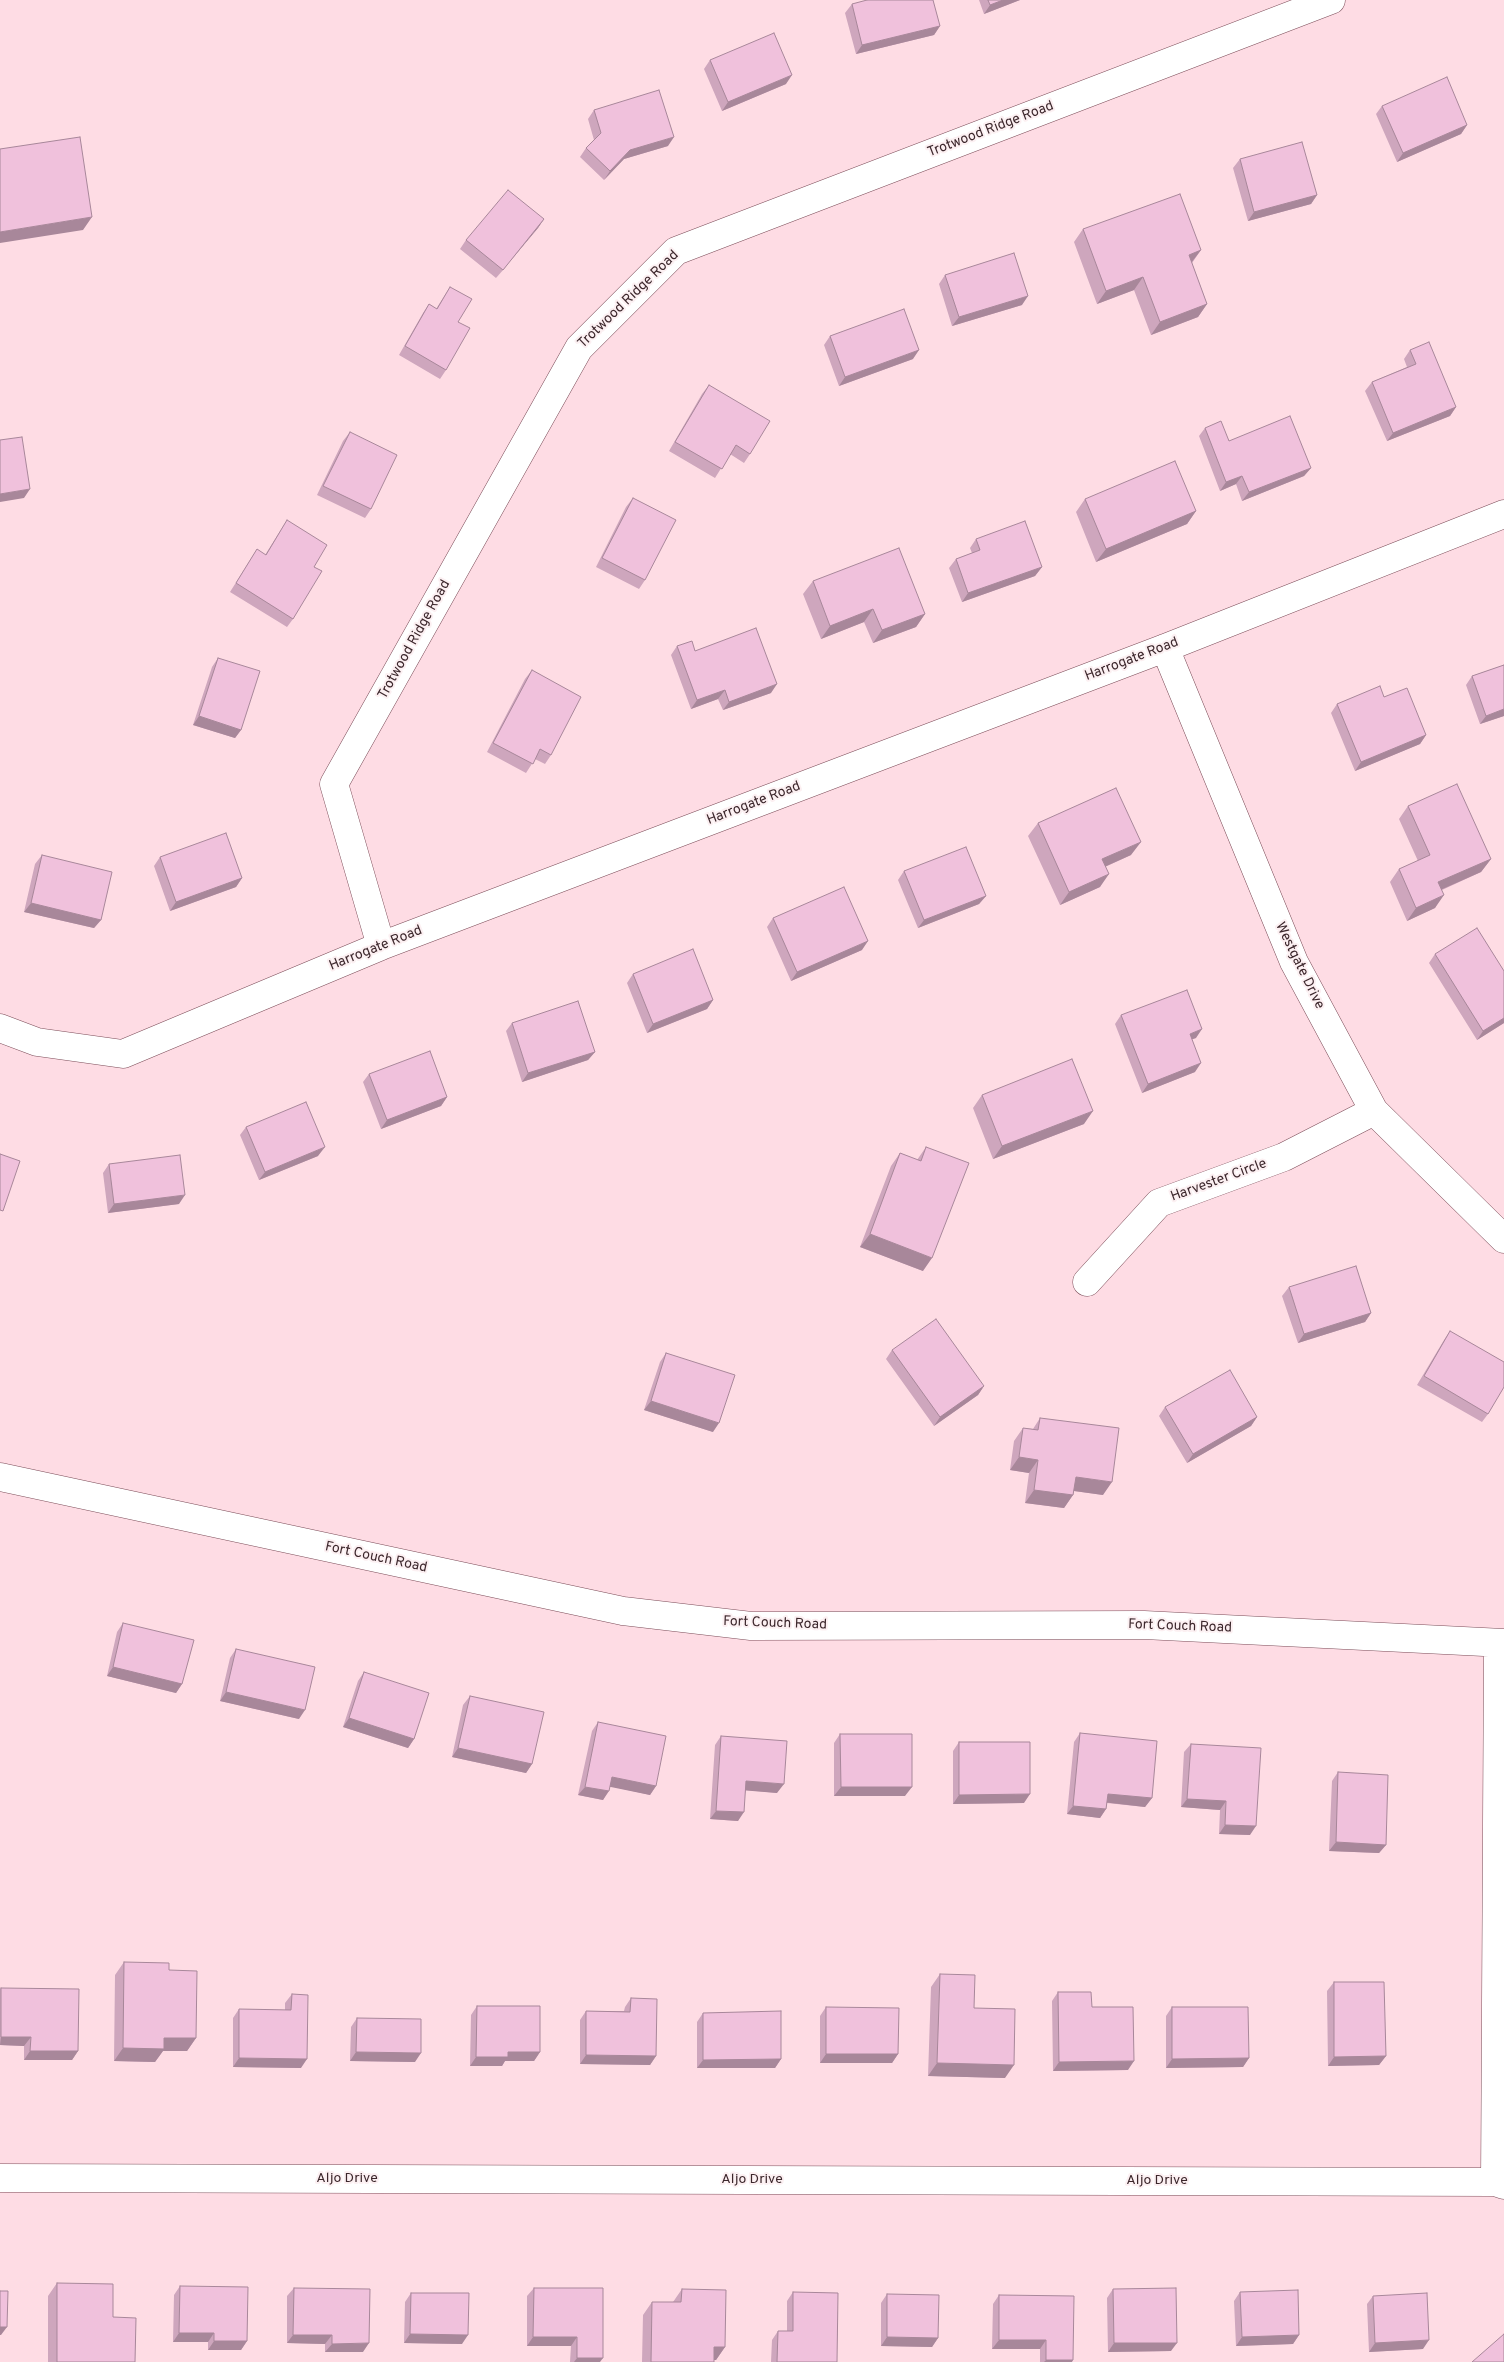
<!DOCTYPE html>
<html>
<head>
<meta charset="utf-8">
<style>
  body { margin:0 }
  canvas { display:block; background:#fedce4 }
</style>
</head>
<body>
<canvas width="1504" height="2362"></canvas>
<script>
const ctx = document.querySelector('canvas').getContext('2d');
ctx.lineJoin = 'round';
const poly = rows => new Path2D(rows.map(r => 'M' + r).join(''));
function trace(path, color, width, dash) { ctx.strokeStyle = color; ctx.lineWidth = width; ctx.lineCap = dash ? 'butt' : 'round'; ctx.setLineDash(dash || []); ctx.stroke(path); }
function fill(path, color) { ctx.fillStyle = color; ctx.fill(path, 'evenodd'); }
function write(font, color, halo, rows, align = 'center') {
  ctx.font = font + ' Overpass,sans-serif'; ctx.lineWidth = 4; ctx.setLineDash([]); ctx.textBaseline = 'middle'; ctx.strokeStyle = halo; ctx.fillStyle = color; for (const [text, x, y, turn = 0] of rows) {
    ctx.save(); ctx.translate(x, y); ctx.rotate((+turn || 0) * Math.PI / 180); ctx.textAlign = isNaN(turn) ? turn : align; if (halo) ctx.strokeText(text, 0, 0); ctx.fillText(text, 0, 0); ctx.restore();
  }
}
const minor = poly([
  [1165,648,1294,962,1374,1111,1504,1239],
  [381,946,334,784,579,348,676,251,1331,0],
  [0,1028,37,1042,123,1054,381,946,1165,648,1504,514],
  [1087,1282,1159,1203,1284,1157,1374,1111],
  [0,1477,623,1611,751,1626,1144,1625,1504,1643],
  [0,2178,1495,2182,1504,2185],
  [1495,2182,1498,1643]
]);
const wall = poly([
  [979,0,1020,0,984,14],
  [852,4,940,26,934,35,856,54,845,13],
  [710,60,786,84,722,111,704,69],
  [1382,106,1467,125,1461,134,1397,162,1376,114],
  [594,110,668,146,624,159,604,180,580,157,586,148,594,140,588,119],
  [1240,159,1317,195,1311,204,1248,221,1233,168],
  [544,219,538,228,496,278,460,249,466,240],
  [1083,229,1201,250,1192,263,1207,304,1198,317,1151,335,1134,290,1097,304,1074,242],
  [945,275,1022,305,952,326,939,284],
  [450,287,446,370,440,379,399,355,423,313,429,304,436,309],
  [830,336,913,359,839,386,824,345],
  [1410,350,1456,407,1450,416,1387,441,1365,391,1372,382,1407,367,1404,359],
  [709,385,750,454,744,463,730,454,715,478,669,451,702,394],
  [1205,428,1229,441,1311,468,1304,476,1242,501,1236,484,1220,491,1199,436],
  [350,432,371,509,365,518,317,495,343,441],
  [633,498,645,580,639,589,596,567,626,507],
  [1085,499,1196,511,1187,524,1096,562,1076,512],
  [287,520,293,619,287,627,230,592,257,549,265,555],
  [976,539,1042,567,1035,576,962,602,949,568,956,559,972,553,970,548],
  [813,581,925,614,916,627,873,643,864,622,821,639,803,594],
  [677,646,695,651,771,693,723,710,718,699,691,709,671,655],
  [218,658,241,730,235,738,193,725,212,667],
  [1504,665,1504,716,1480,724,1466,685,1472,676],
  [532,670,551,755,545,764,535,759,526,773,487,752,525,679],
  [1384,697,1426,735,1420,744,1355,771,1331,713,1337,704],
  [1408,806,1491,859,1481,872,1442,890,1435,908,1407,921,1390,882,1399,869,1418,861,1399,819],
  [1038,823,1131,855,1105,867,1100,887,1060,905,1028,836],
  [42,855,101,920,94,928,24,912,35,864],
  [160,857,242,878,236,887,170,911,154,866],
  [904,871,986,896,979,904,918,928,898,880],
  [773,918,862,950,791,981,767,927],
  [1435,954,1504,971,1504,1023,1477,1040,1429,963],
  [633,974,713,1000,707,1009,647,1033,627,983],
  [1121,1015,1196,1038,1192,1039,1195,1072,1142,1093,1115,1024],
  [512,1023,595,1052,588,1060,522,1082,506,1031],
  [369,1074,447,1097,441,1106,381,1129,363,1082],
  [982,1095,1084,1124,993,1159,973,1108],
  [246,1127,318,1156,259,1180,240,1135],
  [926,1147,923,1271,860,1247,891,1166,900,1153,917,1160],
  [109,1164,179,1204,108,1213,103,1173],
  [1289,1287,1371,1313,1365,1322,1298,1343,1282,1296],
  [1450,1331,1488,1414,1482,1422,1417,1385,1444,1340],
  [892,1350,984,1386,978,1395,934,1426,886,1359],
  [666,1353,713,1432,644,1410,660,1362],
  [1165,1407,1257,1417,1251,1426,1187,1463,1159,1416],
  [1040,1418,1103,1495,1074,1491,1073,1495,1064,1508,1025,1503,1029,1473,1010,1470,1014,1441,1023,1428,1033,1429],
  [123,1623,182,1684,176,1693,107,1676,117,1632],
  [236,1649,299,1719,220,1701,230,1658],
  [364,1672,414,1739,408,1748,343,1727,358,1681],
  [470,1696,532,1764,526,1773,452,1757,463,1705],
  [598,1722,656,1786,650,1795,610,1786,603,1800,578,1795,592,1731],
  [1080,1733,1152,1798,1145,1807,1107,1803,1106,1809,1100,1818,1067,1814,1074,1742],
  [840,1734,905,1796,834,1796,834,1743],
  [721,1736,777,1793,746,1790,738,1821,710,1819,715,1745],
  [959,1742,1024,1803,953,1804,953,1751],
  [1191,1744,1250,1835,1219,1834,1220,1810,1181,1807,1184,1752],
  [1338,1772,1386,1845,1379,1853,1329,1851,1332,1781],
  [124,1962,169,1970,196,2038,187,2051,163,2051,155,2062,114,2061,115,1975],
  [940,1974,974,2008,1005,2078,928,2076,931,1987],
  [1334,1982,1386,2056,1379,2065,1328,2066,1327,1991],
  [1,1988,78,2051,72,2060,24,2060,24,2046,0,2045,0,1989],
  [1058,1992,1092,2007,1128,2070,1053,2071,1052,2001],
  [292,1994,301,2068,233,2067,233,2018,239,2009,285,2010,285,2003],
  [631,1998,656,2056,650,2065,580,2064,580,2020,586,2011,624,2011,625,2007],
  [477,2006,540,2052,534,2061,505,2061,502,2066,470,2066,471,2015],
  [826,2007,898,2054,892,2063,820,2063,820,2016],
  [1172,2007,1249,2058,1243,2067,1166,2068,1166,2016],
  [703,2013,781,2059,775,2068,697,2068,697,2022],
  [357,2018,415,2062,350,2061,351,2027],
  [57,2283,113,2317,135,2362,48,2362,48,2296],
  [180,2286,247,2341,241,2350,208,2350,208,2342,173,2342,174,2295],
  [294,2288,363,2352,325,2352,325,2344,287,2343,287,2296],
  [534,2288,600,2362,570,2362,571,2346,527,2346,527,2296],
  [682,2289,725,2347,716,2360,714,2360,714,2362,642,2362,643,2315,652,2302,673,2302],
  [1113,2289,1171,2351,1108,2352,1107,2298],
  [793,2292,837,2362,771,2362,772,2340,778,2331,787,2331,787,2301],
  [1240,2292,1299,2335,1293,2344,1236,2346,1234,2301],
  [411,2293,462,2344,404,2343,405,2302],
  [887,2294,938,2338,932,2347,881,2346,881,2303],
  [999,2295,1072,2362,1040,2362,1040,2349,992,2349,993,2304],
  [1373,2296,1423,2349,1369,2352,1367,2304]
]);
const shadedWall = poly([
  [1003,0,1020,0,984,14,990,5],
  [940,26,934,35,856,54,862,45],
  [792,75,786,84,722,111,728,102],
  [1467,125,1461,134,1397,162,1403,153],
  [674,137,668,146,624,159,604,180,610,171,630,150],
  [1317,195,1311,204,1248,221,1254,212],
  [92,217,83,230,0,243,0,232],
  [544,219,538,228,496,278,503,270],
  [1201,250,1191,263,1189,255],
  [1143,277,1134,290,1097,304,1106,291],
  [1028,296,1022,305,952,326,959,317],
  [1207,304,1198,317,1151,335,1160,322],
  [919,350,913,359,839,386,845,377],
  [1456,407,1450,416,1387,441,1393,433],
  [1311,468,1304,476,1242,501,1249,492],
  [1242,476,1236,484,1220,491,1226,482],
  [30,489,24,498,0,502,0,494],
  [1196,511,1187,524,1096,562,1106,549],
  [1042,567,1035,576,962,602,968,593],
  [873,609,864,622,821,639,830,626],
  [925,614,916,627,873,643,882,630],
  [777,684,771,693,723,710,729,702],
  [725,690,718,699,691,709,697,700],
  [1504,709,1504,716,1480,724,1486,716],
  [199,716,241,730,235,738,193,725],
  [1426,735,1420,744,1355,771,1361,762],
  [1141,842,1131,855,1093,872,1102,859],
  [1491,859,1481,872,1429,895,1438,882],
  [1109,874,1100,887,1060,905,1069,892],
  [242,878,236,887,170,911,176,902],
  [1444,895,1435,908,1407,921,1416,908],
  [986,896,979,904,918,928,924,920],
  [31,903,101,920,94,928,24,912],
  [868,941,862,950,791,981,797,972],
  [713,1000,707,1009,647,1033,653,1024],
  [1504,1018,1504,1023,1477,1040,1483,1031],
  [1202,1029,1196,1038,1184,1042,1190,1034],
  [595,1052,588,1060,522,1082,528,1073],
  [1201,1063,1195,1072,1142,1093,1148,1084],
  [447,1097,441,1106,381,1129,387,1120],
  [1093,1111,1084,1124,993,1159,1002,1146],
  [325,1147,318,1156,259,1180,265,1172],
  [185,1195,179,1204,108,1213,114,1204],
  [870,1234,932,1258,923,1271,860,1247],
  [1371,1313,1365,1322,1298,1343,1304,1334],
  [984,1386,978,1395,934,1426,940,1417],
  [651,1401,719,1423,713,1432,644,1410],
  [1257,1417,1251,1426,1187,1463,1193,1454],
  [1019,1457,1038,1460,1029,1473,1010,1470],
  [1076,1477,1112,1482,1103,1495,1067,1490],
  [1034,1490,1073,1495,1064,1508,1025,1503],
  [113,1667,182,1684,176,1693,107,1676],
  [226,1692,305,1710,299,1719,220,1701],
  [349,1718,414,1739,408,1748,343,1727],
  [458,1748,532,1764,526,1773,452,1757],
  [612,1777,656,1786,650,1795,606,1786],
  [746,1781,784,1784,777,1793,740,1790],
  [585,1787,609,1791,603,1800,578,1795],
  [841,1787,912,1787,905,1796,834,1796],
  [1030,1794,1024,1803,953,1804,959,1795],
  [1108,1794,1152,1798,1145,1807,1102,1802],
  [1187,1799,1226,1801,1220,1810,1181,1807],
  [1073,1806,1106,1809,1100,1818,1067,1814],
  [716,1811,744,1812,738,1821,710,1819],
  [1225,1825,1256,1826,1250,1835,1219,1834],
  [1336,1842,1386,1845,1379,1853,1329,1851],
  [1,2037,31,2037,24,2046,0,2045],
  [164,2038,196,2038,187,2051,163,2051,155,2062,114,2061,123,2048],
  [30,2051,78,2051,72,2060,24,2060],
  [356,2052,421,2053,415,2062,350,2061],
  [508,2052,540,2052,534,2061,505,2061,502,2066,470,2066,476,2057],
  [826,2054,898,2054,892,2063,820,2063],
  [586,2055,656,2056,650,2065,580,2064],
  [1386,2056,1379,2065,1328,2066,1334,2057],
  [239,2058,307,2059,301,2068,233,2067],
  [1249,2058,1243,2067,1166,2068,1172,2059],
  [781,2059,775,2068,697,2068,703,2060],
  [1134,2061,1128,2070,1053,2071,1059,2062],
  [937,2063,1014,2065,1005,2078,928,2076],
  [0,2327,7,2327,1,2335,0,2335],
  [179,2333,214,2333,208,2342,173,2342],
  [410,2334,468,2335,462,2344,404,2343],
  [293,2335,332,2335,325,2344,287,2343],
  [1299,2335,1293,2344,1236,2346,1242,2337],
  [533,2337,577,2337,571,2346,527,2346],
  [887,2337,938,2338,932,2347,881,2346],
  [999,2340,1046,2340,1040,2349,992,2349],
  [1429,2340,1423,2349,1369,2352,1375,2343],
  [214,2341,247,2341,241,2350,208,2350],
  [369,2343,363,2352,325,2352,332,2344],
  [1114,2343,1177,2343,1171,2351,1108,2352],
  [714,2347,725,2347,716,2360,705,2360],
  [577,2358,603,2358,600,2362,574,2362],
  [1046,2360,1073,2360,1072,2362,1044,2362]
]);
const building = poly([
  [867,0,933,0,940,26,862,45,852,4,867,0],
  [988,0,1003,0,990,5,988,0],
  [774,33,792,75,728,102,710,60,774,33],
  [1447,77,1467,125,1403,153,1382,106,1447,77],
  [659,90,674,137,630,150,610,171,586,148,601,133,594,110,659,90],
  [80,137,92,217,0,232,0,149,80,137],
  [1302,142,1317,195,1254,212,1240,159,1302,142],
  [508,190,544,219,503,270,466,240,508,190],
  [1180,194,1201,250,1189,255,1207,304,1160,322,1143,277,1106,291,1083,229,1180,194],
  [1014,253,1028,296,959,317,945,275,1014,253],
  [450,287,472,299,458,322,470,328,446,370,405,346,429,304,437,309,450,287],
  [904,309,919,350,845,377,830,336,904,309],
  [1429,342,1456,407,1393,433,1372,382,1416,364,1410,350,1429,342],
  [709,385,770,421,750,454,736,445,722,469,675,442,709,385],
  [1290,416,1311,468,1249,492,1242,476,1226,482,1205,428,1221,421,1229,441,1290,416],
  [350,432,397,455,371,509,323,486,350,432],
  [22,437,30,489,0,494,0,440,22,437],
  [1175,461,1196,511,1106,549,1085,499,1175,461],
  [633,498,676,520,645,580,602,558,633,498],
  [287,520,327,545,314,567,322,571,293,619,236,583,257,549,266,555,287,520],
  [1025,521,1042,567,968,593,956,559,980,550,976,539,1025,521],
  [899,548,925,614,882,630,873,609,830,626,813,581,899,548],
  [756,628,777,684,729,702,725,690,697,700,677,646,692,641,695,651,756,628],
  [218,658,260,671,241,730,199,716,218,658],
  [1504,665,1504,709,1486,716,1472,676,1504,665],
  [532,670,581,697,551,755,540,749,533,764,493,743,532,670],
  [1380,686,1384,697,1407,688,1426,735,1361,762,1337,704,1380,686],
  [1457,784,1491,859,1438,882,1444,895,1416,908,1399,869,1430,855,1408,806,1457,784],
  [1116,788,1141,842,1102,859,1109,874,1069,892,1038,823,1116,788],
  [226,833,242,878,176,902,160,857,226,833],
  [966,847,986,896,924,920,904,871,966,847],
  [42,855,112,872,101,920,31,903,42,855],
  [844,887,868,941,797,972,773,918,844,887],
  [1477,928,1504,971,1504,1018,1483,1031,1435,954,1477,928],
  [693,949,713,1000,653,1024,633,974,693,949],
  [1187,990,1202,1029,1190,1034,1201,1063,1148,1084,1121,1015,1187,990],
  [578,1001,595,1052,528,1073,512,1023,578,1001],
  [430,1051,447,1097,387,1120,369,1074,430,1051],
  [1072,1059,1093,1111,1002,1146,982,1095,1072,1059],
  [306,1102,325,1147,265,1172,246,1127,306,1102],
  [926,1147,969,1163,932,1258,870,1234,900,1153,921,1161,926,1147],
  [0,1154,20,1161,3,1211,0,1210,0,1154],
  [180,1155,185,1195,114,1204,109,1164,180,1155],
  [1356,1266,1371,1313,1304,1334,1289,1287,1356,1266],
  [936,1319,984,1386,940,1417,892,1350,936,1319],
  [1450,1331,1504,1362,1504,1387,1488,1414,1424,1376,1450,1331],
  [666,1353,735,1375,719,1423,651,1401,666,1353],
  [1230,1370,1257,1417,1193,1454,1165,1407,1230,1370],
  [1040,1418,1119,1428,1112,1482,1076,1477,1073,1495,1034,1490,1038,1460,1019,1457,1023,1428,1038,1430,1040,1418],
  [123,1623,194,1640,182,1684,113,1667,123,1623],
  [236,1649,315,1667,305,1710,226,1692,236,1649],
  [364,1672,429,1693,414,1739,349,1718,364,1672],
  [470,1696,544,1712,532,1764,458,1748,470,1696],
  [598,1722,666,1736,656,1786,612,1777,609,1791,585,1787,598,1722],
  [1080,1733,1157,1741,1152,1798,1108,1794,1106,1809,1073,1806,1080,1733],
  [840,1734,912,1734,912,1787,841,1787,840,1734],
  [721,1736,787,1741,784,1784,746,1781,744,1812,716,1811,721,1736],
  [959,1742,1030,1742,1030,1794,959,1795,959,1742],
  [1191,1744,1261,1748,1256,1826,1225,1825,1226,1801,1187,1799,1191,1744],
  [1338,1772,1388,1775,1386,1845,1336,1842,1338,1772],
  [124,1962,169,1963,169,1970,197,1971,196,2038,164,2038,164,2049,123,2048,124,1962],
  [940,1974,975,1975,974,2008,1015,2009,1014,2065,937,2063,940,1974],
  [1334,1982,1384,1982,1386,2056,1334,2057,1334,1982],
  [1,1988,79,1989,78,2051,30,2051,31,2037,1,2037,1,1988],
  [1058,1992,1091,1992,1092,2007,1133,2007,1134,2061,1059,2062,1058,1992],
  [292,1994,308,1995,307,2059,239,2058,239,2009,291,2010,292,1994],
  [631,1998,657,1999,656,2056,586,2055,586,2011,630,2012,631,1998],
  [477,2006,540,2006,540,2052,508,2052,508,2057,476,2057,477,2006],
  [826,2007,899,2008,898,2054,826,2054,826,2007],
  [1172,2007,1248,2007,1249,2058,1172,2059,1172,2007],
  [781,2011,781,2059,703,2060,703,2013,781,2011],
  [357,2018,421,2019,421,2053,356,2052,357,2018],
  [57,2283,113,2284,113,2317,136,2318,135,2362,57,2362,57,2283],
  [180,2286,248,2287,247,2341,214,2341,214,2333,179,2333,180,2286],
  [294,2288,370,2289,369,2343,332,2344,332,2335,293,2335,294,2288],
  [534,2288,603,2288,603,2358,577,2358,577,2337,533,2337,534,2288],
  [1176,2288,1177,2343,1114,2343,1113,2289,1176,2288],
  [682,2289,726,2290,725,2347,714,2347,714,2362,651,2362,652,2302,681,2302,682,2289],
  [1298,2290,1299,2335,1242,2337,1240,2292,1298,2290],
  [0,2291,8,2291,7,2327,0,2327,0,2291],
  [793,2292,838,2293,837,2362,777,2362,778,2331,793,2331,793,2292],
  [411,2293,469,2293,468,2335,410,2334,411,2293],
  [1427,2293,1429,2340,1375,2343,1373,2296,1427,2293],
  [887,2294,939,2295,938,2338,887,2337,887,2294],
  [999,2295,1074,2296,1073,2360,1046,2360,1046,2340,999,2340,999,2295],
  [1504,2334,1504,2362,1472,2362,1504,2334]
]);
const streetNames = [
  ["Trotwood Ridge Road",991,130,-21],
  ["Trotwood Ridge Road",629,300,-44],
  ["Trotwood Ridge Road",415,640,-61],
  ["Harrogate Road",1132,660,-21],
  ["Harrogate Road",754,804,-21],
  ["Harrogate Road",376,949,-22],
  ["Westgate Drive",1299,966,64],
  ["Harvester Circle",1219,1181,-20],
  ["Fort Couch Road",376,1558,12],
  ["Fort Couch Road",775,1624,2],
  ["Fort Couch Road",1180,1627,2],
  ["Aljo Drive",347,2179],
  ["Aljo Drive",752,2180],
  ["Aljo Drive",1157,2181]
];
trace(minor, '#7c4d59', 29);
trace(minor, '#fff', 28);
fill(wall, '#cea6bd');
fill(shadedWall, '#a8879a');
fill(building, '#f0c1dc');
trace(building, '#a8879a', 1);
write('14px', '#3c272c', '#fcf0f2', streetNames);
</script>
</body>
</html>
